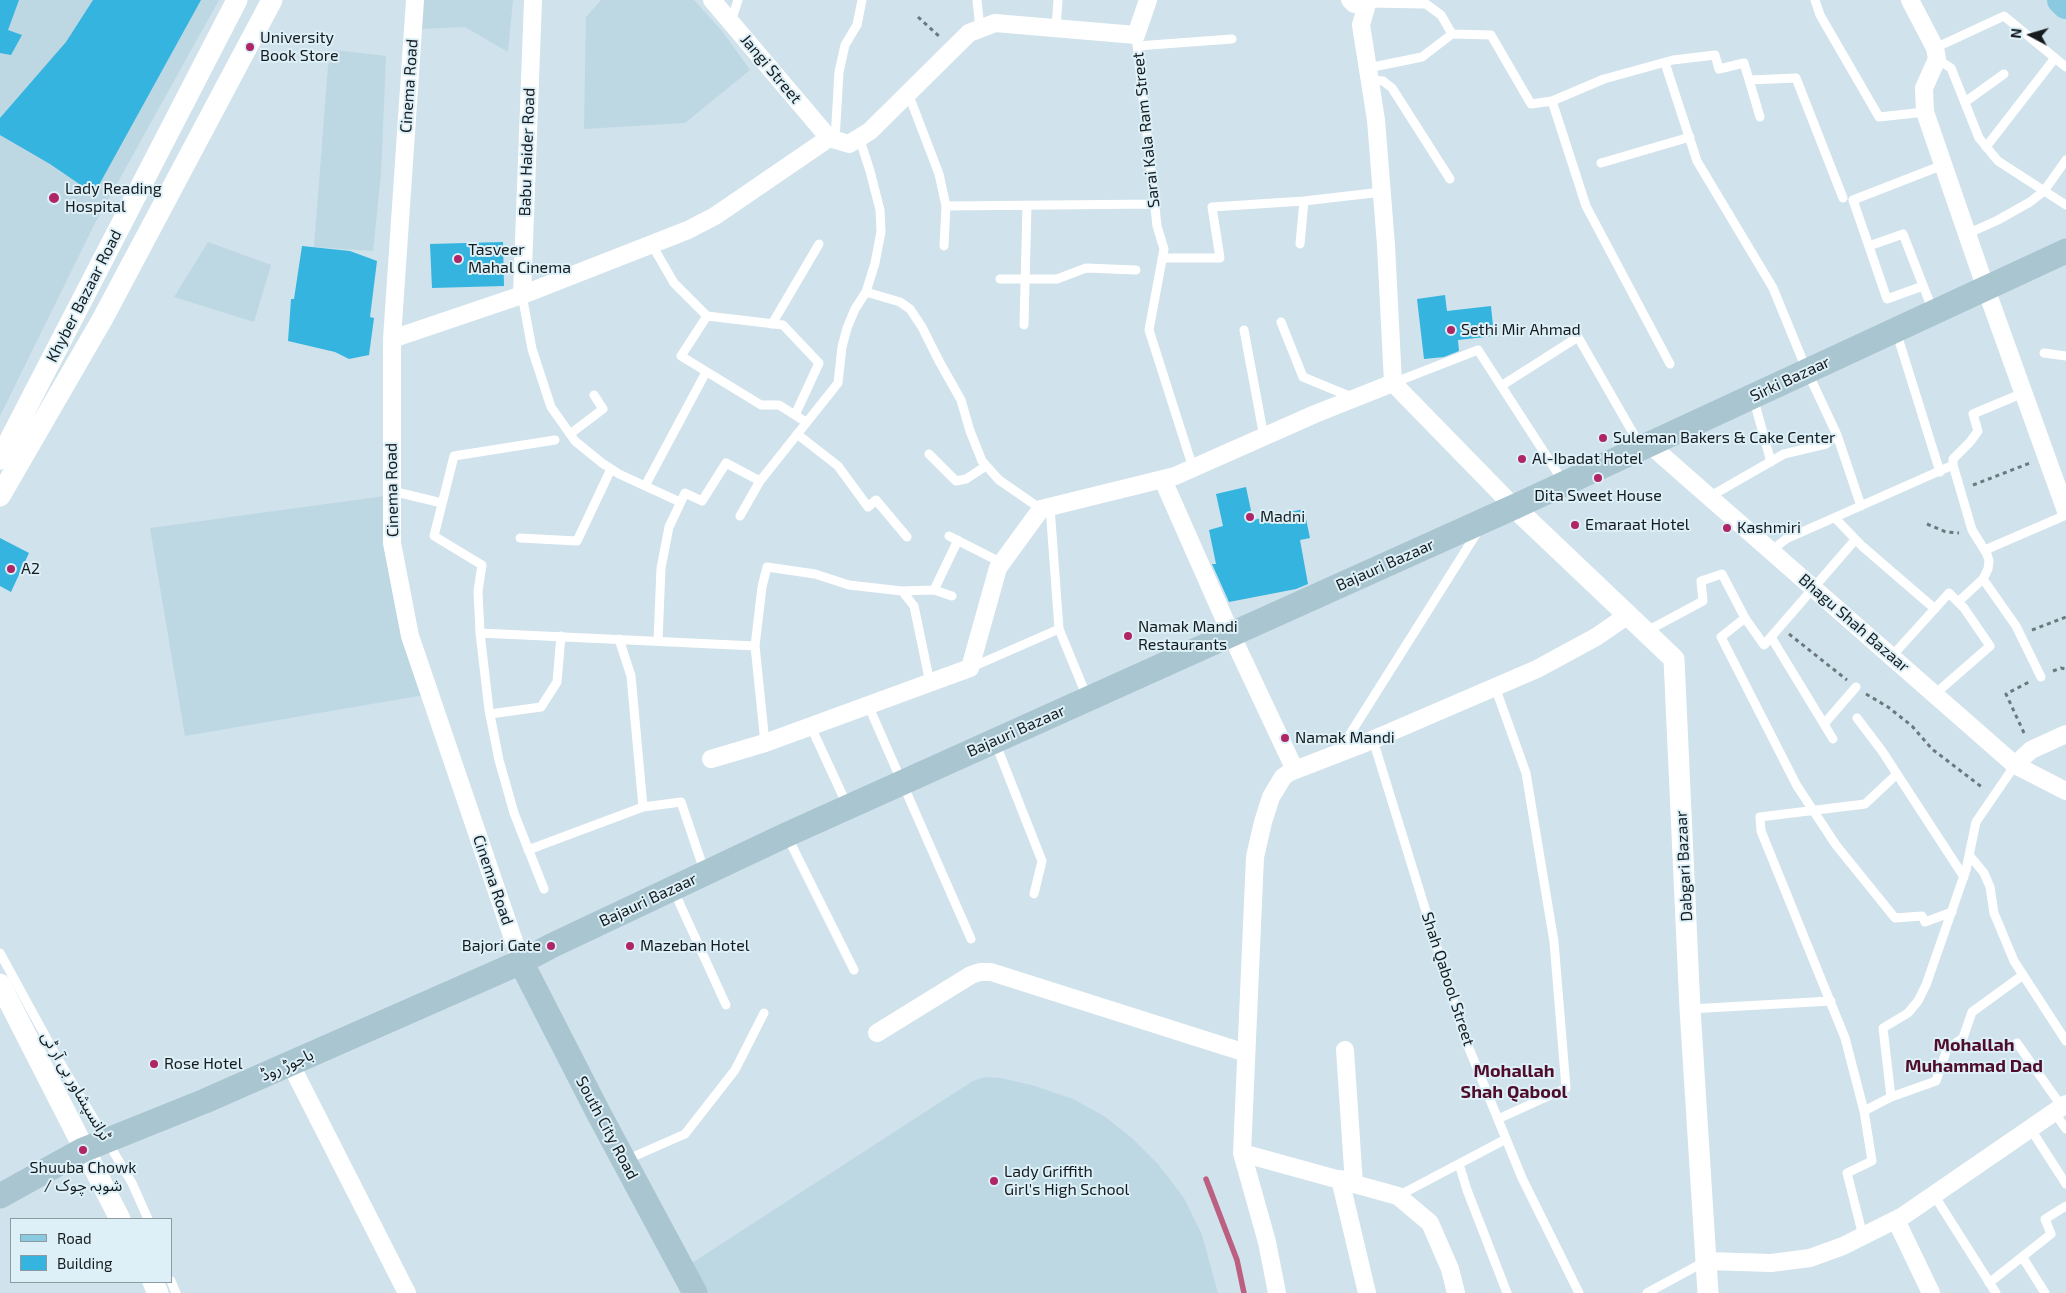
<!DOCTYPE html>
<html>
<head>
<meta charset="utf-8">
<style>
  body { margin:0 }
  #map { position:relative; width:2066px; height:1293px; overflow:hidden; background:#d0e2eb; font-family:"Exo 2",sans-serif }
  canvas { display:block }
  .legend { position:absolute; left:10px; top:1218px; width:162px; height:65px; box-sizing:border-box; background:#ddf0f8; border:1px solid #8d9ba1; margin:0; padding:6px 9px; list-style:none; font-size:15px; color:#151b1e }
  .legend li { display:flex; align-items:center; gap:10px; height:25px }
  .legend b { width:25px; border:1px solid #8d9ba1 }
  .north { position:absolute; left:2006px; top:10px; width:50px; height:50px; -webkit-text-stroke:4px #ddf0f8; paint-order:stroke; rotate:276deg; font-size:14px; font-weight:700; line-height:20px; text-align:center; color:#151b1e }
  .north::after { content:''; display:block; margin:auto; width:18px; height:22px; background:#151b1e; clip-path:polygon(50% 0,100% 100%,50% 72%,0 100%) }
</style>
</head>
<body>
<div id="map">
<canvas width="2066" height="1293"></canvas>
<ul class="legend">
<li><b style="height:6px;background:#89cae1"></b>Road</li>
<li><b style="height:14px;background:#34b4df"></b>Building</li>
</ul>
<div class="north">N</div>
</div>
<script>
const ctx = document.querySelector('canvas').getContext('2d');
ctx.lineJoin = 'round';
function fill(path, color) { ctx.fillStyle = color; ctx.fill(path, 'evenodd'); }
const poly = rows => new Path2D(rows.map(r => 'M' + r).join(''));
function trace(path, color, width, dash) { ctx.strokeStyle = color; ctx.lineWidth = width; ctx.lineCap = dash ? 'butt' : 'round'; ctx.setLineDash(dash || []); ctx.stroke(path); }
function write(font, color, halo, rows, align = 'center') {
  ctx.font = font + ' "Exo 2","Noto Sans Arabic",sans-serif'; ctx.lineWidth = 4; ctx.setLineDash([]); ctx.textBaseline = 'middle'; ctx.strokeStyle = halo; ctx.fillStyle = color; for (const [text, x, y, turn = 0] of rows) {
    ctx.save(); ctx.translate(x, y); ctx.rotate((+turn || 0) * Math.PI / 180); ctx.textAlign = isNaN(turn) ? turn : align; if (halo) ctx.strokeText(text, 0, 0); ctx.fillText(text, 0, 0); ctx.restore();
  }
}
const built = poly([
  [0,0,219,0,94,225,0,416],
  [422,0,513,0,508,52,465,27,419,29],
  [601,0,694,0,722,31,750,70,685,123,584,129,586,17],
  [334,50,386,56,381,174,373,251,314,247,328,66],
  [208,242,271,265,254,322,174,297],
  [392,495,392,543,430,694,185,736,150,528],
  [985,1077,1001,1078,1035,1086,1073,1099,1104,1116,1132,1138,1158,1164,1184,1198,1202,1235,1218,1293,695,1293,681,1270,973,1081]
]);
const stream = poly([
  [1206,1179,1237,1260,1244,1293]
]);
const building = poly([
  [0,0,19,0,8,30,22,35,11,55,0,53],
  [93,0,201,0,94,194,50,164,0,135,0,118,66,42],
  [503,242,504,286,432,288,430,244],
  [302,246,350,251,377,261,370,317,374,318,369,355,349,359,335,352,288,341,291,299,294,299],
  [1445,295,1447,311,1491,306,1494,336,1458,340,1459,351,1444,357,1424,359,1417,299],
  [1246,487,1253,520,1304,509,1310,538,1300,540,1308,584,1296,589,1229,602,1212,564,1216,564,1209,530,1223,526,1216,494],
  [0,538,29,553,11,592,0,586]
]);
const path = poly([
  [918,17,941,38],
  [1973,485,2030,463],
  [1927,524,1946,532,1959,533],
  [2032,630,2066,617],
  [1789,634,1847,680],
  [2053,671,2061,668,2066,669],
  [1866,694,1888,707,1912,726,1932,749,1983,788],
  [2024,733,2006,694,2029,682]
]);
const service = poly([
  [977,0,980,29],
  [1815,0,1820,15,1879,117,1925,112],
  [1367,3,1426,4,1441,15,1452,34,1491,35,1531,104,1552,101,1586,206,1670,364],
  [731,22,738,0],
  [1056,27,1058,0],
  [1136,35,1157,226,1164,249,1149,330,1193,468],
  [1137,46,1232,39],
  [1935,48,2004,16,2066,67],
  [1937,59,1951,68,1979,138,1998,161,2066,205],
  [1665,63,1697,161,1773,288,1807,371,1837,435,1861,506],
  [1368,68,1422,57,1452,34],
  [1370,80,1383,81,1392,88,1450,179],
  [1749,80,1796,78,1843,198],
  [908,93,939,174,946,206,944,246],
  [1552,101,1604,79,1673,60,1715,55,1719,69,1744,63,1760,117],
  [1965,102,2004,74],
  [835,140,839,72,845,45,857,25,862,0],
  [1986,147,2055,58],
  [1601,163,1690,137],
  [946,206,1154,204],
  [1967,234,1998,220,2030,202,2044,191,2066,160],
  [1300,244,1304,201],
  [652,245,674,283,707,316,681,356,761,405,779,405,806,422],
  [1869,246,1903,234,1933,311],
  [1162,258,1220,258,1212,207,1304,201,1382,192],
  [1000,279,1057,279,1086,268,1136,270],
  [1923,286,1887,299,1853,200,1943,165],
  [866,292,900,302,910,309,922,327,939,361,961,400,970,431,982,461,999,480,1041,509],
  [522,295,532,349,551,407,575,441,602,463,619,474,680,502],
  [707,316,783,325,819,363,795,415],
  [1281,322,1303,377,1354,398],
  [772,324,819,244],
  [1024,325,1027,205],
  [1244,330,1264,437],
  [1896,331,1940,472],
  [2044,353,2066,356],
  [1393,383,1478,350,1564,483],
  [1501,386,1578,337,1641,447],
  [2023,393,1973,414,1978,431,1970,442,1953,459,1953,465,1972,530,1987,554,1989,561,1988,569,1983,579,2016,626,2041,677],
  [1753,397,1771,462],
  [570,434,603,409,594,395],
  [797,434,838,466,868,507,876,500,907,537],
  [555,440,454,456,434,536,482,565,478,591,480,633,755,646],
  [929,454,956,481,966,479,986,466],
  [645,486,706,372],
  [392,491,442,503],
  [1709,497,1784,454,1826,444,1837,435],
  [1050,507,1059,629,1087,697],
  [740,516,760,481],
  [1835,518,1862,546,1935,609],
  [949,536,1002,563],
  [520,538,577,541,611,469],
  [1985,550,2066,515],
  [1771,551,1786,539,1953,465],
  [934,590,958,540],
  [902,591,914,606,930,683],
  [1958,602,1983,579],
  [1745,618,1721,637,1797,786,1836,845,1895,918,1922,916,1925,922,1952,912],
  [1647,631,1703,601,1701,581,1722,574,1745,618,1764,645,1855,540],
  [480,633,489,710,499,760,514,813,544,889],
  [1771,637,1833,739],
  [619,639,631,676,643,807],
  [658,641,661,568,669,527,685,493,702,501,726,463,760,481,838,383,842,347,847,328,855,309,866,292,875,263,881,232,880,210,870,171,859,137],
  [1892,656,1949,593,1964,608,1990,646,1935,694],
  [970,668,1059,629],
  [1495,687,1526,773,1554,942,1566,1088,1498,1119],
  [868,705,971,939],
  [490,714,541,707,557,682,561,636],
  [1857,718,1882,751,1964,877],
  [1824,724,1856,687],
  [811,727,847,805],
  [1373,740,1466,1041,1522,1178,1579,1293],
  [995,742,1042,861,1034,894],
  [765,743,755,646,762,587,767,567,815,574,849,585,902,591,934,590,952,596],
  [1340,750,1478,531],
  [787,836,854,970],
  [528,850,643,807,681,802,705,873],
  [1970,856,1984,873,1990,887,1994,913,2014,961,2066,1041],
  [673,889,726,1005],
  [0,953,54,1052,132,1183,148,1219],
  [1690,1009,1831,1001],
  [2017,1043,2062,1107],
  [1891,1097,1936,1081,1947,1049,1963,1038,1972,1012,2023,975],
  [1864,1111,1845,1038,1761,831,1760,817,1865,804,1897,774],
  [2054,1112,2066,1129],
  [2030,1128,2066,1184],
  [626,1160,685,1134,735,1070,764,1013],
  [1459,1164,1467,1190,1507,1293],
  [1934,1195,1996,1293],
  [1398,1196,1506,1139],
  [1863,1236,1847,1173,1872,1161,1864,1111,1891,1097,1883,1028,1908,1013,1918,1001,1926,985,1966,870,1976,822,2015,765],
  [2023,1258,2045,1293],
  [171,1281,176,1293],
  [1989,1283,2051,1234,2045,1219,2066,1206],
  [1647,1293,1706,1261]
]);
const minor = poly([
  [415,0,392,339,392,543,410,636,521,962],
  [712,0,829,138],
  [1350,0,1354,4,1367,3],
  [1368,0,1361,25,1376,120,1386,245,1393,383,1514,507],
  [1910,0,1935,48,1937,59,1924,88,1925,112,1986,289,2066,511],
  [829,138,849,144,870,131,969,33,995,23,1136,35,1148,0],
  [522,295,533,0],
  [392,339,522,295,688,230,715,216,829,138],
  [1649,444,2015,765,2066,791],
  [1163,480,1231,634,1295,770],
  [711,759,765,743,970,668,998,568,1041,509,1175,476,1315,414,1393,383],
  [2015,765,2031,750,2066,734],
  [877,1033,971,975,980,972,991,972,1246,1053],
  [1345,1050,1354,1184],
  [290,1063,407,1293],
  [1242,1153,1398,1196,1430,1223,1450,1269,1456,1293],
  [1340,1179,1367,1293],
  [1896,1220,1931,1293],
  [1706,1261,1771,1263,1810,1258,1843,1246,1903,1216,2066,1104],
  [1277,1293,1267,1242,1242,1153,1255,857,1263,822,1271,797,1283,777,1290,772,1365,743,1537,669,1596,637,1628,615]
]);
const tertiary = poly([
  [0,459,237,0],
  [0,496,103,318,272,0],
  [1514,507,1674,659,1690,1009,1708,1293],
  [0,984,120,1219],
  [153,1282,158,1293]
]);
const secondary = poly([
  [521,962,600,1116,695,1293],
  [0,1196,83,1150,205,1101,521,962,551,946,786,835,1514,507,2066,251]
]);
const primary = poly([
  [2061,0,2066,5]
]);
const markers = [
  [250,47,5,"#af2565"],
  [54,198,6,"#af2565"],
  [458,259,5,"#af2565"],
  [1451,330,5,"#af2565"],
  [1603,438,5,"#af2565"],
  [1522,459,5,"#af2565"],
  [1598,478,5,"#af2565"],
  [1250,517,5,"#af2565"],
  [1575,525,5,"#af2565"],
  [1727,528,5,"#af2565"],
  [11,569,5,"#af2565"],
  [1128,636,5,"#af2565"],
  [1285,738,5,"#af2565"],
  [551,946,5,"#af2565"],
  [630,946,5,"#af2565"],
  [154,1064,5,"#af2565"],
  [83,1150,5,"#af2565"],
  [994,1181,5,"#af2565"]
];
const poiNames = [
  ["University",260,38],
  ["Book Store",260,56],
  ["Lady Reading",65,189],
  ["Hospital",65,207],
  ["Tasveer",468,250],
  ["Mahal Cinema",468,268],
  ["Sethi Mir Ahmad",1461,330],
  ["Suleman Bakers & Cake Center",1613,438],
  ["Al-Ibadat Hotel",1532,459],
  ["Dita Sweet House",1598,496,"center"],
  ["Madni",1260,517],
  ["Emaraat Hotel",1585,525],
  ["Kashmiri",1737,528],
  ["A2",21,569],
  ["Namak Mandi",1138,627],
  ["Restaurants",1138,645],
  ["Namak Mandi",1295,738],
  ["Bajori Gate",541,946,"right"],
  ["Mazeban Hotel",640,946],
  ["Rose Hotel",164,1064],
  ["Shuuba Chowk",83,1168,"center"],
  ["/ شوبہ چوک",83,1186,"center"],
  ["Lady Griffith",1004,1172],
  ["Girl's High School",1004,1190]
];
const streetNames = [
  ["Jangi Street",771,69,50],
  ["Cinema Road",409,86,-86],
  ["Sarai Kala Ram Street",1146,130,-96],
  ["Babu Haider Road",527,152,-88],
  ["Khyber Bazaar Road",84,296,-63],
  ["Sirki Bazaar",1790,379,-25],
  ["Cinema Road",392,490,-91],
  ["Bajauri Bazaar",1385,565,-24],
  ["Bhagu Shah Bazaar",1854,623,41],
  ["Bajauri Bazaar",1016,731,-24],
  ["Dabgari Bazaar",1684,866,-93],
  ["Cinema Road",493,880,71],
  ["Bajauri Bazaar",648,900,-25],
  ["Shah Qabool Street",1448,979,72],
  ["باجوڑ روڈ",287,1065,-24],
  ["ٹرانسپشاور بی آر ٹی",76,1086,60],
  ["South City Road",607,1128,62]
];
const neighbourhoodNames = [
  ["Mohallah",1974,1045],
  ["Muhammad Dad",1974,1066],
  ["Mohallah",1514,1071],
  ["Shah Qabool",1514,1092]
];
fill(built, '#bdd8e3');
trace(stream, '#bc6082', 5.5);
fill(building, '#34b4df');
trace(path, '#6c787d', 3, [4, 4]);
trace(service, '#fff', 9);
trace(minor, '#fff', 18);
trace(tertiary, '#fff', 21);
trace(secondary, '#a9c5d0', 25);
trace(primary, '#89cae1', 28);
for (const [x, y, r, color] of markers) { const dot = new Path2D(); dot.arc(x, y, r, 0, 2 * Math.PI); ctx.fillStyle = color; ctx.fill(dot); trace(dot, '#ddf0f8', 2); }
write('16px', '#151b1e', '#ddf0f8', poiNames, 'left');
write('16px', '#151b1e', '#ddf0f8', streetNames);
write('bold 18px', '#4f0d2b', '#ddf0f8', neighbourhoodNames);
</script>
</body>
</html>
